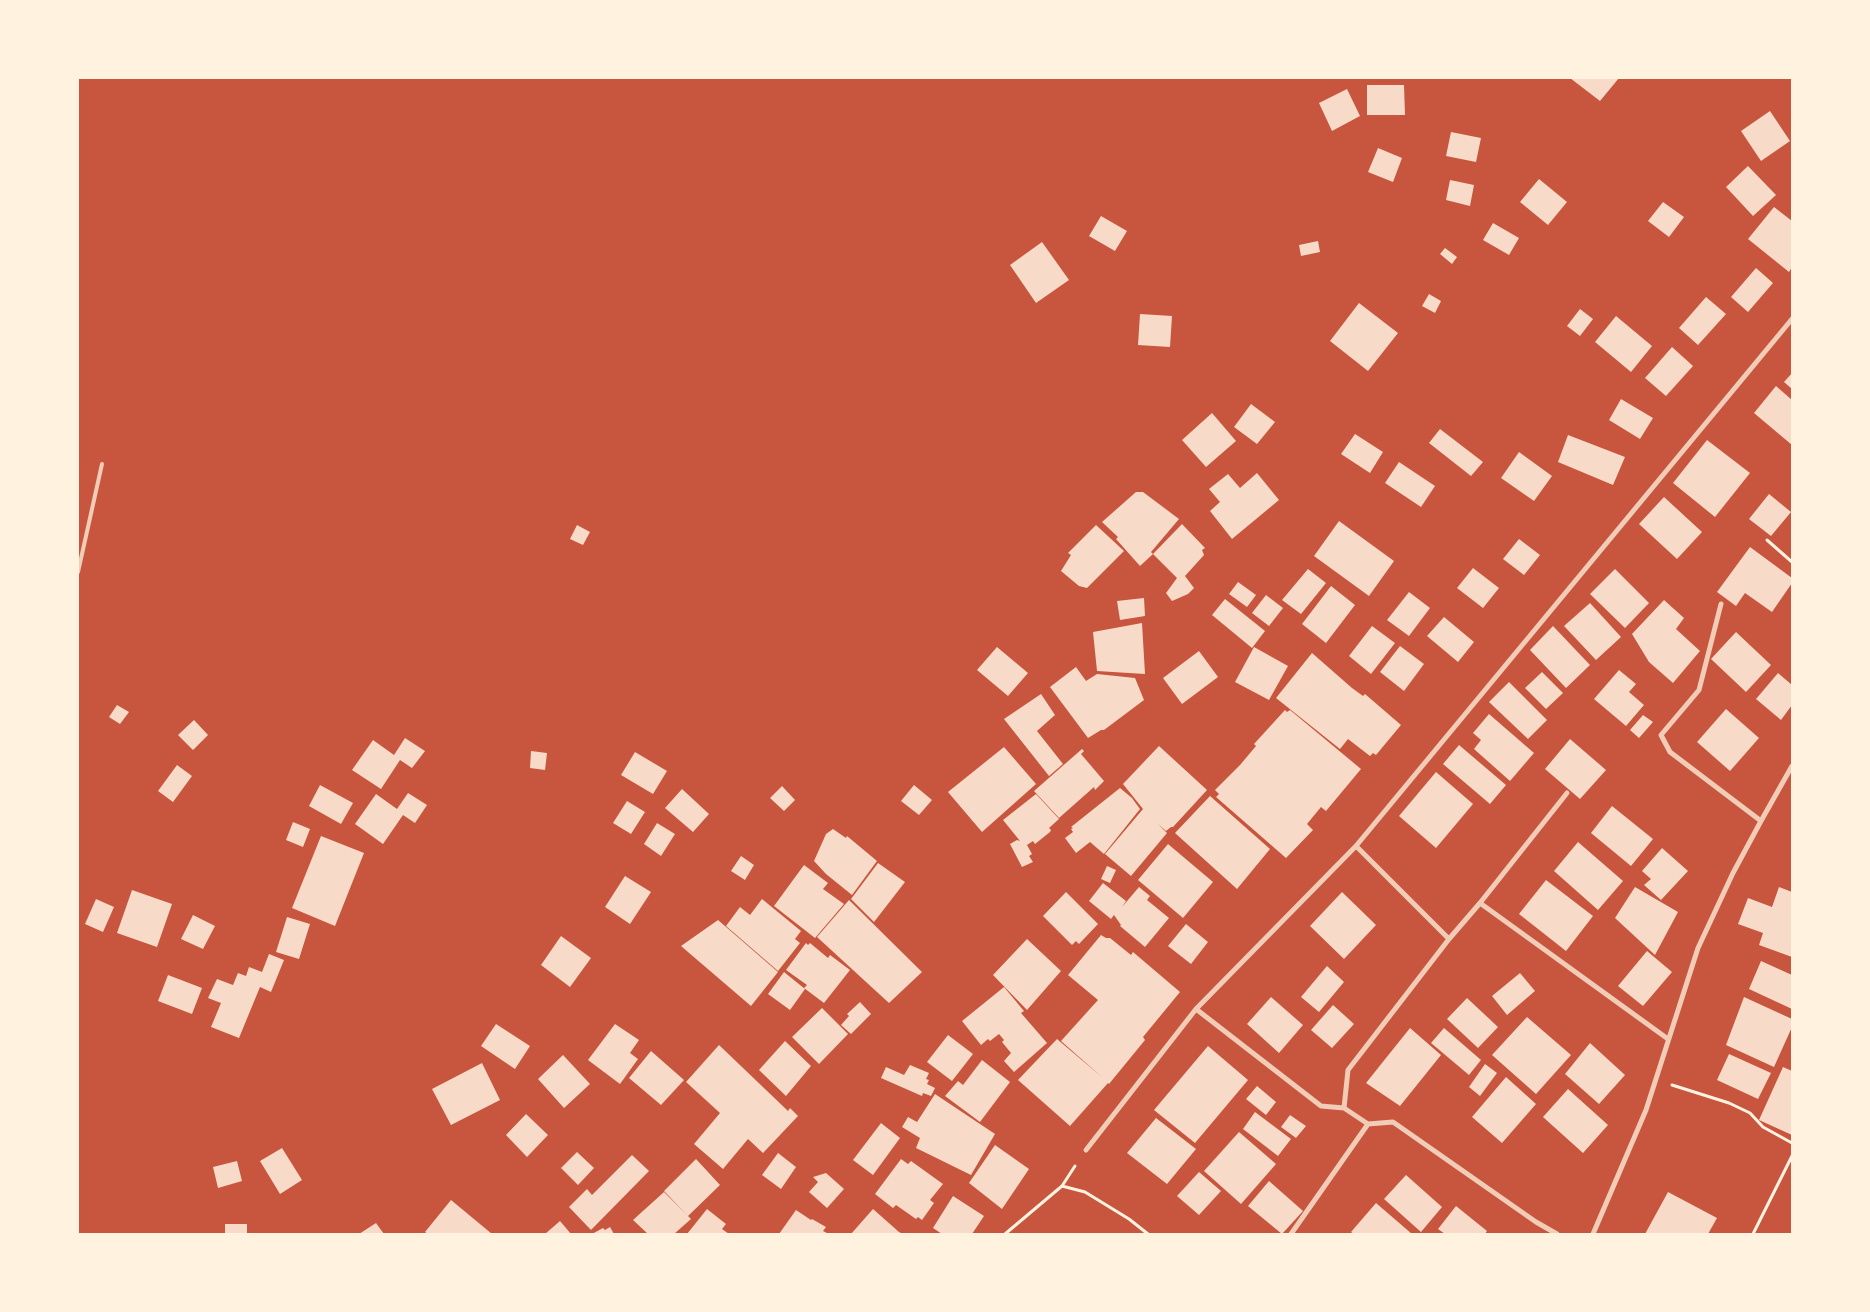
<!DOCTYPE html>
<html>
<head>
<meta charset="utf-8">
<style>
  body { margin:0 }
  #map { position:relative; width:1870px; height:1312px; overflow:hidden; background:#c8553d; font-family:Arial,sans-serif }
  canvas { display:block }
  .frame { position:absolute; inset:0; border:79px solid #fff3e0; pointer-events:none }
</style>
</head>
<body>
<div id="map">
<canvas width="1870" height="1312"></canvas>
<div class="frame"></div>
</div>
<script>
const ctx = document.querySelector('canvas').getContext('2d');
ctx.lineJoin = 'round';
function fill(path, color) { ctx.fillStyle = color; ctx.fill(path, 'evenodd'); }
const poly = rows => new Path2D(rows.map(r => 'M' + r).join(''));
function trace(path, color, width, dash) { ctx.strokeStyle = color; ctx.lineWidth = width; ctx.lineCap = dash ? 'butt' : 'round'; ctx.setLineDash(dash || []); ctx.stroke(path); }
const building = poly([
  [1570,78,1619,78,1600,101],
  [1367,85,1404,85,1405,115,1367,115],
  [1347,89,1360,116,1332,131,1319,103],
  [1770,111,1790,141,1761,161,1741,131],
  [1451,132,1481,138,1476,162,1446,156],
  [1378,148,1402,158,1393,182,1368,172],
  [1748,166,1776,195,1753,216,1726,187],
  [1539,179,1567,202,1548,225,1520,202],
  [1450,180,1474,185,1470,206,1446,200],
  [1663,202,1684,217,1669,237,1648,221],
  [1774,207,1792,221,1792,267,1789,272,1748,239],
  [1101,216,1127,231,1115,251,1089,236],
  [1493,223,1519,238,1509,255,1483,240],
  [1318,241,1320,252,1301,256,1299,245],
  [1042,242,1069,280,1036,303,1010,265],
  [1445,248,1457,257,1452,264,1440,254],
  [1756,268,1773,283,1748,312,1731,297],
  [1429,294,1441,301,1435,313,1422,306],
  [1706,297,1726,314,1698,345,1679,328],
  [1359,303,1398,333,1368,371,1330,341],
  [1580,309,1593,319,1580,336,1567,326],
  [1140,314,1172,316,1170,347,1138,345],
  [1616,316,1652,346,1631,372,1595,342],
  [1672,347,1693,366,1666,396,1645,378],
  [1792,373,1792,389,1784,382],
  [1776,386,1792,400,1792,445,1754,413],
  [1621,399,1653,418,1640,439,1609,420],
  [1251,404,1275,422,1257,444,1234,427],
  [1212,413,1236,441,1206,467,1182,440],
  [1440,429,1483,462,1471,476,1429,443],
  [1355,434,1383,452,1370,473,1341,454],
  [1568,435,1625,457,1613,485,1558,462],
  [1707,440,1750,473,1715,517,1673,483],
  [1519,452,1552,476,1534,501,1501,478],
  [1399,462,1435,486,1421,507,1385,483],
  [1257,473,1279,500,1232,539,1210,511,1220,502,1209,489,1228,474,1240,488],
  [1136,492,1143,492,1179,519,1151,552,1153,554,1140,566,1116,539,1118,537,1102,522],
  [1769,494,1791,512,1771,536,1749,519],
  [1664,497,1702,532,1677,559,1639,524],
  [1339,521,1394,561,1369,596,1314,556],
  [1182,524,1205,548,1202,550,1204,555,1185,576,1194,588,1188,594,1172,601,1166,593,1177,578,1153,554],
  [577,525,590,532,583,545,570,539],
  [1096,525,1124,551,1087,588,1079,586,1061,571,1071,555,1068,553],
  [1519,539,1540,555,1524,575,1503,559],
  [1750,547,1792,578,1792,583,1772,612,1745,593,1736,606,1717,592],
  [1473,568,1499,588,1483,608,1457,588],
  [1308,569,1326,583,1301,614,1282,600],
  [1615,569,1649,603,1625,628,1590,594],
  [1238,582,1256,595,1247,607,1229,594],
  [1331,586,1355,605,1326,643,1302,624],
  [1409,592,1430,608,1409,636,1387,620],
  [1266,595,1283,608,1269,626,1252,613],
  [1144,598,1145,616,1120,620,1117,601],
  [1225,599,1265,631,1252,648,1212,615],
  [1664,600,1684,618,1676,629,1700,651,1673,683,1649,662,1632,634],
  [1590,603,1621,637,1596,660,1564,626],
  [1444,617,1474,642,1458,662,1427,636],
  [1142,623,1145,674,1097,671,1093,632],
  [1372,626,1395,643,1371,674,1349,656],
  [1553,626,1590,665,1566,688,1530,650],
  [1736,632,1771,665,1746,692,1711,659],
  [1400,646,1424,664,1404,691,1380,672],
  [997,647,1028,673,1008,696,977,670],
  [1254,647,1288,666,1269,700,1235,682],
  [1199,651,1218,677,1182,704,1163,678],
  [1312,653,1352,688,1363,696,1365,694,1401,725,1376,755,1373,753,1370,756,1348,739,1340,749,1276,698],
  [1076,667,1086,681,1097,674,1135,678,1144,700,1104,730,1101,730,1088,738,1050,687],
  [1619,670,1636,684,1629,692,1644,705,1626,726,1594,699],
  [1542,672,1563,693,1546,709,1525,688],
  [1778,673,1792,685,1792,705,1781,720,1756,699],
  [1509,682,1547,720,1528,739,1489,702],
  [1041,694,1055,715,1037,731,1063,764,1049,776,1004,719],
  [117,705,129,712,120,724,109,717],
  [1726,709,1759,738,1730,771,1697,742],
  [1285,710,1287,712,1290,710,1361,769,1326,811,1321,807,1307,824,1313,830,1286,858,1216,797,1219,794,1215,790,1240,765,1256,746,1254,744],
  [1489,714,1534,753,1510,781,1474,749,1481,740,1473,733],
  [1643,715,1653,722,1639,738,1630,730],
  [194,720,208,735,193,750,178,735],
  [405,738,425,751,412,768,400,760,381,789,352,770,373,740,394,755],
  [1570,739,1606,770,1580,799,1545,769],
  [1459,745,1506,785,1490,804,1443,764],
  [1159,746,1207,790,1173,827,1171,827,1166,831,1158,824,1167,833,1131,876,1105,854,1143,809,1123,784],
  [1004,747,1036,784,982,832,948,792],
  [1082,749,1084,751,1081,754,1104,781,1095,790,1094,787,1059,818,1034,791],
  [531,751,547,753,545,770,530,768],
  [635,752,667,771,653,794,621,775],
  [177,765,192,776,173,802,158,791],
  [1436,772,1473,804,1436,848,1399,816],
  [320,785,353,803,341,824,309,806],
  [914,785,932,800,919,815,901,801],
  [782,786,795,800,784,811,770,798],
  [1120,788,1132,798,1140,809,1104,854,1090,842,1076,853,1065,838,1073,832,1071,829,1073,828,1071,827],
  [682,789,709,814,693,832,665,808],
  [408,793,427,805,415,823,403,815,383,844,355,824,376,794,397,809],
  [1036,794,1059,819,1049,828,1051,830,1050,832,1035,844,1033,841,1027,845,1032,854,1029,856,1033,862,1022,867,1010,844,1017,840,1020,841,1003,820],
  [1210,796,1270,849,1237,889,1175,833],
  [627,801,645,812,631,834,613,823],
  [1612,806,1653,839,1631,866,1591,833],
  [293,822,310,829,303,847,286,840],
  [657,823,675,834,661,856,644,844],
  [833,829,846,838,847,836,877,861,852,895,826,874,814,861,826,834],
  [321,836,364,853,335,926,292,908],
  [1578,842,1623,881,1598,910,1554,871],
  [1168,844,1213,882,1183,918,1138,880],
  [1662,848,1688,871,1661,900,1644,885,1651,879,1642,871],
  [741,856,754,865,745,880,731,871],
  [878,863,905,882,874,922,851,899],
  [804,865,828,883,823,889,844,904,815,938,774,906],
  [1107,866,1116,870,1110,883,1101,879],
  [625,876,651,892,630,924,605,907],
  [1546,880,1593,916,1566,951,1519,914],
  [1103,883,1126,901,1122,907,1139,887,1150,896,1147,900,1169,918,1145,947,1120,926,1121,925,1114,915,1111,919,1089,901],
  [1635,887,1678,912,1655,955,1615,918],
  [1779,887,1792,892,1792,957,1759,945,1763,933,1738,924,1748,898,1772,907],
  [132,890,172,904,157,947,117,933],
  [1066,892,1098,924,1079,944,1076,941,1072,945,1043,916],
  [1342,892,1376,925,1344,959,1310,926],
  [96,899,114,907,103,932,85,924],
  [762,899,801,931,795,939,800,943,778,971,726,926,740,907,750,915],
  [849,900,922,972,889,1003,817,937],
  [193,915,215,926,203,949,181,939],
  [287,917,310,924,299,959,276,952],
  [718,920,778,972,751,1006,681,946],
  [1186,924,1208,942,1191,964,1168,946],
  [1101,935,1106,938,1110,938,1131,955,1133,952,1180,992,1143,1037,1145,1040,1109,1084,1108,1083,1070,1126,1018,1080,1057,1039,1103,1078,1061,1041,1098,1000,1068,975],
  [561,936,591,958,570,987,541,965],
  [1027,939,1061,971,1027,1010,993,975],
  [806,943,808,945,810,943,828,958,830,955,850,970,824,1003,804,988,807,985,786,970],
  [1647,951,1672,972,1643,1006,1618,986],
  [269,954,284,960,271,992,260,987,239,1038,211,1027,221,1003,208,998,217,979,233,985,238,973,246,976,249,967,262,972],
  [1761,961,1792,975,1792,1009,1749,989],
  [1327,966,1344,982,1319,1012,1301,997],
  [784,972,805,989,790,1010,768,994],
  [1520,973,1535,991,1507,1015,1492,996],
  [168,975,202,988,192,1014,158,1001],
  [1004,987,1024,1011,1021,1013,1047,1043,1014,1072,1004,1061,1011,1053,1002,1042,1004,1040,999,1034,990,1041,988,1039,981,1045,962,1021],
  [1271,997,1303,1025,1279,1053,1247,1024],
  [1744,997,1792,1019,1792,1027,1774,1067,1726,1045],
  [1467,998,1498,1027,1478,1048,1447,1019],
  [860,1002,871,1014,851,1034,841,1025,849,1016,847,1014],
  [1333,1005,1354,1024,1332,1048,1311,1030],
  [822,1008,848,1034,819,1064,792,1037],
  [1527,1017,1571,1055,1536,1094,1492,1055],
  [496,1024,530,1046,515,1069,481,1046],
  [615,1024,639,1040,630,1053,638,1059,620,1084,588,1060],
  [1410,1028,1441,1055,1400,1106,1366,1083],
  [1444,1028,1481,1060,1469,1075,1431,1043],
  [948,1035,973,1054,952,1081,927,1062],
  [785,1041,811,1066,786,1096,759,1070],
  [1590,1043,1625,1075,1599,1104,1565,1074],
  [719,1045,788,1111,790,1108,798,1116,763,1153,748,1139,723,1169,694,1144,720,1113,686,1082],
  [1208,1046,1248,1080,1195,1143,1154,1110],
  [651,1051,684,1080,661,1105,629,1078],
  [1729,1054,1771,1073,1758,1099,1717,1080],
  [563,1055,590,1084,564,1108,538,1079],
  [982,1060,1010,1082,980,1122,945,1096,958,1081,963,1085],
  [482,1063,500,1100,451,1125,432,1089],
  [1485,1064,1497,1073,1480,1096,1469,1087],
  [910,1065,929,1073,926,1079,929,1080,927,1084,935,1088,931,1096,923,1093,922,1096,881,1078,886,1067,904,1075],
  [1783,1067,1792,1071,1792,1135,1759,1120],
  [1506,1077,1536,1104,1502,1143,1472,1117],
  [1257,1086,1276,1102,1266,1115,1246,1099],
  [1568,1089,1608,1125,1583,1153,1543,1117],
  [935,1094,995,1134,971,1175,916,1148,920,1138,902,1127,908,1117,917,1122],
  [1255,1112,1291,1139,1278,1156,1243,1129],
  [526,1114,548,1135,527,1157,506,1135],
  [1290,1115,1306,1126,1296,1138,1281,1127],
  [1156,1118,1196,1149,1167,1184,1127,1153],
  [881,1123,900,1138,873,1175,853,1160],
  [1239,1132,1276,1164,1241,1204,1204,1171],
  [995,1145,1029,1169,1002,1209,969,1183],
  [282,1148,302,1180,280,1194,260,1161],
  [577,1152,594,1168,578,1185,561,1168],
  [778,1153,796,1167,781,1189,762,1175],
  [632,1155,649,1171,591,1230,569,1207,587,1189,592,1195],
  [696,1159,720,1185,688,1216,664,1191],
  [901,1159,908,1164,911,1161,943,1184,930,1200,934,1203,922,1220,918,1217,916,1219,896,1205,893,1208,875,1194],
  [237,1161,242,1181,218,1188,213,1167],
  [1199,1172,1221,1191,1199,1215,1177,1196],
  [826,1173,844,1189,827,1208,809,1192,818,1182,813,1177],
  [1406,1175,1442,1207,1421,1232,1384,1199],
  [1269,1181,1303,1211,1282,1234,1248,1206],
  [664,1192,691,1219,674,1234,648,1234,633,1220],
  [1668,1192,1717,1218,1708,1234,1645,1234],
  [953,1196,984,1216,972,1234,942,1234,933,1228],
  [451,1200,492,1234,428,1234,425,1232],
  [1376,1203,1412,1234,1354,1234,1351,1232],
  [1456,1206,1487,1231,1485,1234,1445,1234,1438,1229],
  [707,1209,726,1224,722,1229,729,1234,687,1234],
  [873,1209,899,1232,903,1234,851,1234],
  [796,1210,811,1220,812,1219,826,1227,823,1231,829,1234,779,1234],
  [560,1221,571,1234,545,1234],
  [376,1223,384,1234,359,1234],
  [225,1224,247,1224,247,1234,225,1234],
  [610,1227,614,1234,592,1234,603,1228,605,1230]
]);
const path = poly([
  [1767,540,1792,562],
  [1672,1085,1729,1103,1750,1113,1763,1127,1792,1143],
  [1062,1186,1085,1192,1129,1219,1148,1234],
  [1005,1234,1062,1186,1075,1166],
  [1753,1234,1792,1156]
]);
const service = poly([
  [78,572,102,464]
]);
const minor = poly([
  [1721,604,1699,690,1661,735,1670,752,1761,821],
  [1356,846,1449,939],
  [1480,903,1668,1039],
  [1196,1009,1321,1106,1344,1108,1368,1124,1393,1122,1536,1222,1557,1234],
  [1344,1108,1348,1070,1449,939,1480,903,1567,793],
  [1086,1150,1196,1009,1356,846,1792,319],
  [1291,1234,1368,1124],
  [1593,1234,1646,1110,1698,948,1733,873,1761,821,1792,766]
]);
fill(building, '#f7dbc8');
trace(path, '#fff3e0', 3);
trace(service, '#f1ccb7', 4);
trace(minor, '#f1ccb7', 5);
</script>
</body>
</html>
